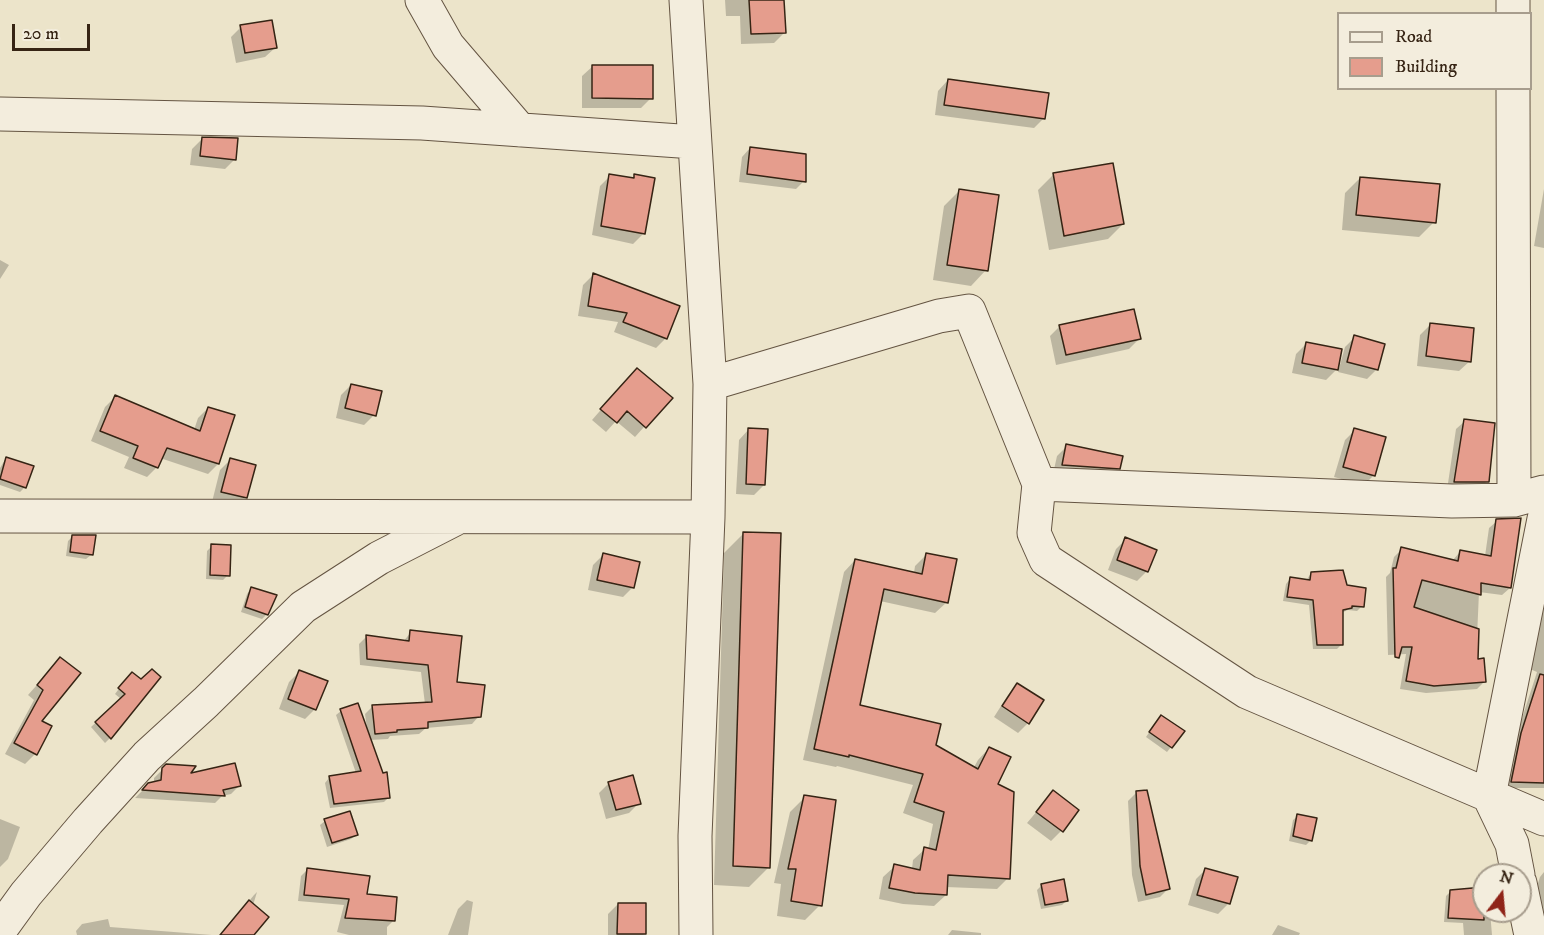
<!DOCTYPE html>
<html>
<head>
<meta charset="utf-8">
<style>
  body { margin:0 }
  #map { position:relative; width:1544px; height:935px; overflow:hidden; background:#ece4ca; font-family:"IM FELL DW Pica",serif }
  canvas { display:block }
  .legend { position:absolute; left:1337px; top:12px; width:195px; height:78px; box-sizing:border-box; background:#f3eddd; border:2px solid #a79d8d; margin:0; padding:8px 10px; list-style:none; font-size:18px; color:#362414 }
  .legend li { display:flex; align-items:center; gap:12px; height:30px }
  .legend b { width:30px; border:2px solid #a79d8d }
  .north { position:absolute; left:1472px; top:863px; width:60px; height:60px; box-sizing:border-box; background:#f3eddd; border:2px solid #a79d8d; border-radius:50%; rotate:16deg; font-size:16px; font-weight:700; line-height:24px; text-align:center; color:#362414 }
  .north::after { content:''; display:block; margin:auto; width:21px; height:27px; background:#8f2418; clip-path:polygon(50% 0,100% 100%,50% 72%,0 100%) }
  .scale { position:absolute; left:12px; top:24px; width:78px; height:27px; box-sizing:border-box; border:3px solid #362414; border-top:0; padding-left:8px; font-size:18px; line-height:21px; white-space:nowrap; color:#362414; -webkit-text-stroke:4px #f3eddd; paint-order:stroke }
</style>
</head>
<body>
<div id="map">
<canvas width="1544" height="935"></canvas>
<ul class="legend">
<li><b style="height:8px;background:#f3eddd"></b>Road</li>
<li><b style="height:16px;background:#e59d8d"></b>Building</li>
</ul>
<div class="north">N</div>
<div class="scale">20 m</div>
</div>
<script>
const ctx = document.querySelector('canvas').getContext('2d');
ctx.lineJoin = 'round';
function fill(path, color) { ctx.fillStyle = color; ctx.fill(path, 'evenodd'); }
const poly = rows => new Path2D(rows.map(r => 'M' + r).join(''));
function trace(path, color, width, dash) { ctx.strokeStyle = color; ctx.lineWidth = width; ctx.lineCap = dash ? 'butt' : 'round'; ctx.setLineDash(dash || []); ctx.stroke(path); }
const shadow = poly([
  [725,0,783,0,784,33,774,43,741,44,740,16,726,16],
  [241,27,276,47,265,57,236,63,231,37],
  [593,66,651,98,641,108,582,108,582,76],
  [948,80,1044,118,1034,128,935,115,938,91],
  [202,139,235,159,225,169,190,165,192,149],
  [750,148,804,181,796,189,739,182,742,157],
  [635,175,643,234,633,244,592,235,600,186,610,176,631,179],
  [1053,175,1123,224,1108,239,1049,250,1038,190],
  [1360,178,1434,222,1419,237,1342,230,1345,193],
  [1544,189,1544,248,1534,246],
  [959,191,986,270,971,286,933,280,944,206],
  [0,260,9,265,0,279],
  [593,275,666,338,656,348,614,332,618,322,578,316,583,285],
  [1430,325,1470,361,1459,371,1417,366,1420,335],
  [1060,326,1139,339,1129,349,1056,365,1050,336],
  [1355,337,1377,369,1367,379,1338,372,1345,347],
  [1306,344,1338,368,1326,380,1292,373,1296,354],
  [627,380,670,398,635,437,616,421,606,432,592,420],
  [351,385,374,415,364,425,336,418,341,395],
  [115,397,194,430,198,418,208,408,218,464,208,474,160,458,157,467,147,477,124,468,129,457,91,441,105,407],
  [1465,421,1487,481,1479,489,1447,490,1456,429],
  [749,429,764,485,754,495,736,494,739,440],
  [1355,430,1374,475,1364,485,1334,477,1345,440],
  [1067,446,1119,468,1109,478,1053,474,1057,456],
  [6,458,25,487,20,492,0,485,0,468],
  [230,460,246,497,236,507,212,502,220,470],
  [1497,521,1510,588,1502,595,1479,592,1476,660,1484,682,1477,689,1426,693,1400,689,1406,654,1388,655,1386,577,1390,573,1394,557,1402,549,1452,561,1460,552,1485,556,1489,528],
  [744,533,769,867,749,887,714,885,724,553],
  [73,536,91,555,86,559,66,556,68,541],
  [1126,539,1147,571,1137,581,1108,570,1116,549],
  [212,546,228,575,223,580,206,579,207,551],
  [927,554,947,602,935,613,880,601,858,706,973,769,978,760,989,748,1008,878,997,889,946,887,946,895,934,906,903,904,879,899,883,877,895,866,912,869,913,860,925,849,928,850,933,824,903,813,913,785,837,766,836,767,803,760,844,572,855,560,914,573,915,566],
  [603,555,633,587,623,597,588,590,593,565],
  [1311,573,1346,587,1362,606,1357,611,1348,610,1341,613,1341,645,1337,649,1313,649,1309,605,1283,601,1286,584,1290,579,1306,581],
  [251,589,267,614,262,619,241,612,247,594],
  [1544,596,1544,788,1506,788,1515,740,1537,672,1530,669],
  [411,632,456,683,479,716,472,724,426,728,419,734,390,736,388,739,370,740,388,798,384,802,330,808,325,783,329,778,356,773,336,715,341,711,367,729,365,714,373,706,425,704,421,672,360,665,359,644,366,637,403,642],
  [60,659,39,721,50,727,35,754,25,764,5,754,34,700,28,695],
  [299,672,315,709,305,719,279,709,289,682],
  [159,677,110,738,105,743,91,727,121,699,115,694,127,678,141,681],
  [1018,685,1028,723,1018,733,994,717,1008,695],
  [1157,721,1171,747,1167,752,1146,737],
  [167,765,187,775,239,786,231,794,222,796,215,803,135,798,149,784,154,783,154,778],
  [609,783,639,803,629,813,606,819,599,793],
  [1053,792,1061,831,1051,841,1027,823],
  [1136,793,1168,889,1160,897,1138,902,1132,875,1128,801],
  [805,797,820,905,805,920,777,916,781,884,774,883,790,812],
  [1298,816,1311,840,1306,845,1289,841,1293,820],
  [0,819,20,827,8,859,0,867],
  [325,821,356,835,351,839,327,847,320,825],
  [308,869,365,896,394,920,387,927,387,935,349,935,337,932,344,905,298,901,301,876],
  [1206,869,1228,904,1218,914,1188,905,1196,879],
  [1544,872,1544,935,1533,899,1540,877],
  [1042,885,1067,900,1062,905,1041,909,1037,890],
  [1451,891,1484,911,1490,911,1492,935,1464,935,1463,923,1444,922,1446,896],
  [257,892,244,935,221,935,254,895],
  [467,900,473,902,468,935,448,935,458,909],
  [618,904,644,934,643,935,608,935,608,914],
  [108,919,110,927,212,935,77,935,76,931,82,924],
  [1278,925,1300,933,1299,935,1272,935],
  [952,930,981,933,981,935,948,935]
]);
const building = poly([
  [749,0,784,0,786,33,751,34,749,0],
  [272,20,277,48,245,53,240,25,272,20],
  [592,65,653,65,653,99,592,98,592,65],
  [948,79,1049,93,1045,119,944,105,948,79],
  [202,137,238,138,236,160,200,156,202,137],
  [750,147,806,154,806,182,747,174,750,147],
  [1113,163,1124,224,1064,236,1053,173,1113,163],
  [609,174,634,178,634,174,655,178,645,234,601,226,609,174],
  [1360,177,1440,184,1436,223,1356,215,1360,177],
  [959,189,999,195,988,271,947,265,959,189],
  [593,273,680,306,667,339,623,322,627,313,588,306,593,273],
  [1134,309,1141,339,1066,355,1059,325,1134,309],
  [1430,323,1474,328,1471,362,1426,356,1430,323],
  [1354,335,1385,344,1378,370,1347,362,1354,335],
  [1306,342,1342,349,1338,370,1302,363,1306,342],
  [637,368,673,398,646,428,627,411,617,423,600,409,637,368],
  [351,384,382,391,376,416,345,408,351,384],
  [115,395,200,431,208,407,235,415,219,464,167,448,158,468,133,458,138,446,100,431,115,395],
  [1464,419,1495,423,1489,482,1454,482,1464,419],
  [748,428,768,429,765,485,746,484,748,428],
  [1354,428,1386,437,1375,476,1343,467,1354,428],
  [1066,444,1123,456,1120,469,1062,465,1066,444],
  [6,457,34,466,26,488,0,479,6,457],
  [230,458,256,465,247,498,221,492,230,458],
  [1521,518,1511,588,1481,583,1481,595,1422,580,1414,607,1479,629,1478,659,1484,658,1486,682,1434,686,1406,681,1412,647,1402,647,1399,658,1395,657,1393,568,1396,568,1401,547,1458,561,1460,550,1491,556,1496,519,1521,518],
  [743,532,781,533,770,868,733,866,743,532],
  [72,535,96,535,93,555,70,552,72,535],
  [1125,537,1157,550,1148,572,1117,560,1125,537],
  [211,544,231,545,230,576,210,575,211,544],
  [603,553,640,562,634,588,597,580,603,553],
  [926,553,957,559,948,603,884,589,860,705,941,724,936,745,978,769,989,747,1011,757,998,784,1014,792,1010,879,948,875,947,895,915,893,889,888,894,864,920,870,924,847,936,850,944,812,914,802,923,774,849,755,849,757,814,749,855,559,922,574,926,553],
  [1343,570,1347,585,1366,588,1364,607,1352,606,1352,608,1343,610,1343,645,1317,645,1313,600,1287,597,1290,577,1310,580,1311,572,1343,570],
  [251,587,277,595,268,615,245,607,251,587],
  [410,630,462,636,457,682,485,685,481,717,428,722,428,728,397,730,397,732,375,734,372,705,432,702,428,665,367,659,366,635,409,641,410,630],
  [60,657,81,673,42,721,52,726,37,755,14,743,43,690,37,685,60,657],
  [152,669,161,677,111,739,95,722,125,694,118,688,132,672,141,679,152,669],
  [299,670,328,681,316,710,288,699,299,670],
  [1540,674,1544,675,1544,783,1511,782,1521,733,1540,674],
  [1017,683,1044,700,1029,724,1002,706,1017,683],
  [358,703,383,773,387,772,390,798,334,804,329,776,361,771,340,709,358,703],
  [1161,715,1185,731,1172,748,1149,732,1161,715],
  [235,763,241,786,223,790,225,796,142,790,148,783,161,780,162,768,166,764,196,766,191,773,235,763],
  [633,775,641,804,616,810,608,782,633,775],
  [1053,790,1079,810,1063,832,1036,812,1053,790],
  [1147,790,1170,889,1146,895,1140,866,1136,791,1147,790],
  [804,795,836,800,822,906,791,901,796,869,788,869,804,795],
  [350,811,358,835,332,843,324,819,350,811],
  [1297,814,1317,818,1312,841,1293,836,1297,814],
  [307,868,370,876,367,894,397,897,395,921,345,918,349,899,304,895,307,868],
  [1205,868,1238,877,1230,904,1197,895,1205,868],
  [1064,879,1068,901,1045,905,1041,884,1064,879],
  [1484,887,1484,920,1448,918,1450,890,1484,887],
  [249,900,269,917,254,935,220,935,249,900],
  [618,903,646,903,646,934,617,934,618,903]
]);
const minor = poly([
  [422,0,448,46,520,130],
  [686,0,710,384,708,517,695,836,696,935],
  [1513,0,1513,14],
  [1513,88,1514,500],
  [0,114,422,123,694,142],
  [710,384,939,316,969,311,1039,484,1034,533,1046,560,1247,692,1544,819],
  [1039,484,1452,501,1514,500,1544,492],
  [0,516,708,517],
  [1518,875,1512,844,1489,796,1544,519],
  [1520,883,1531,935],
  [0,930,26,894,88,821,147,756,206,702,303,607,379,558,457,518]
]);
fill(shadow, '#0003');
fill(building, '#e59d8d');
trace(building, '#362414', 1.5);
trace(minor, '#645442', 35);
trace(minor, '#f3eddd', 33);
</script>
</body>
</html>
